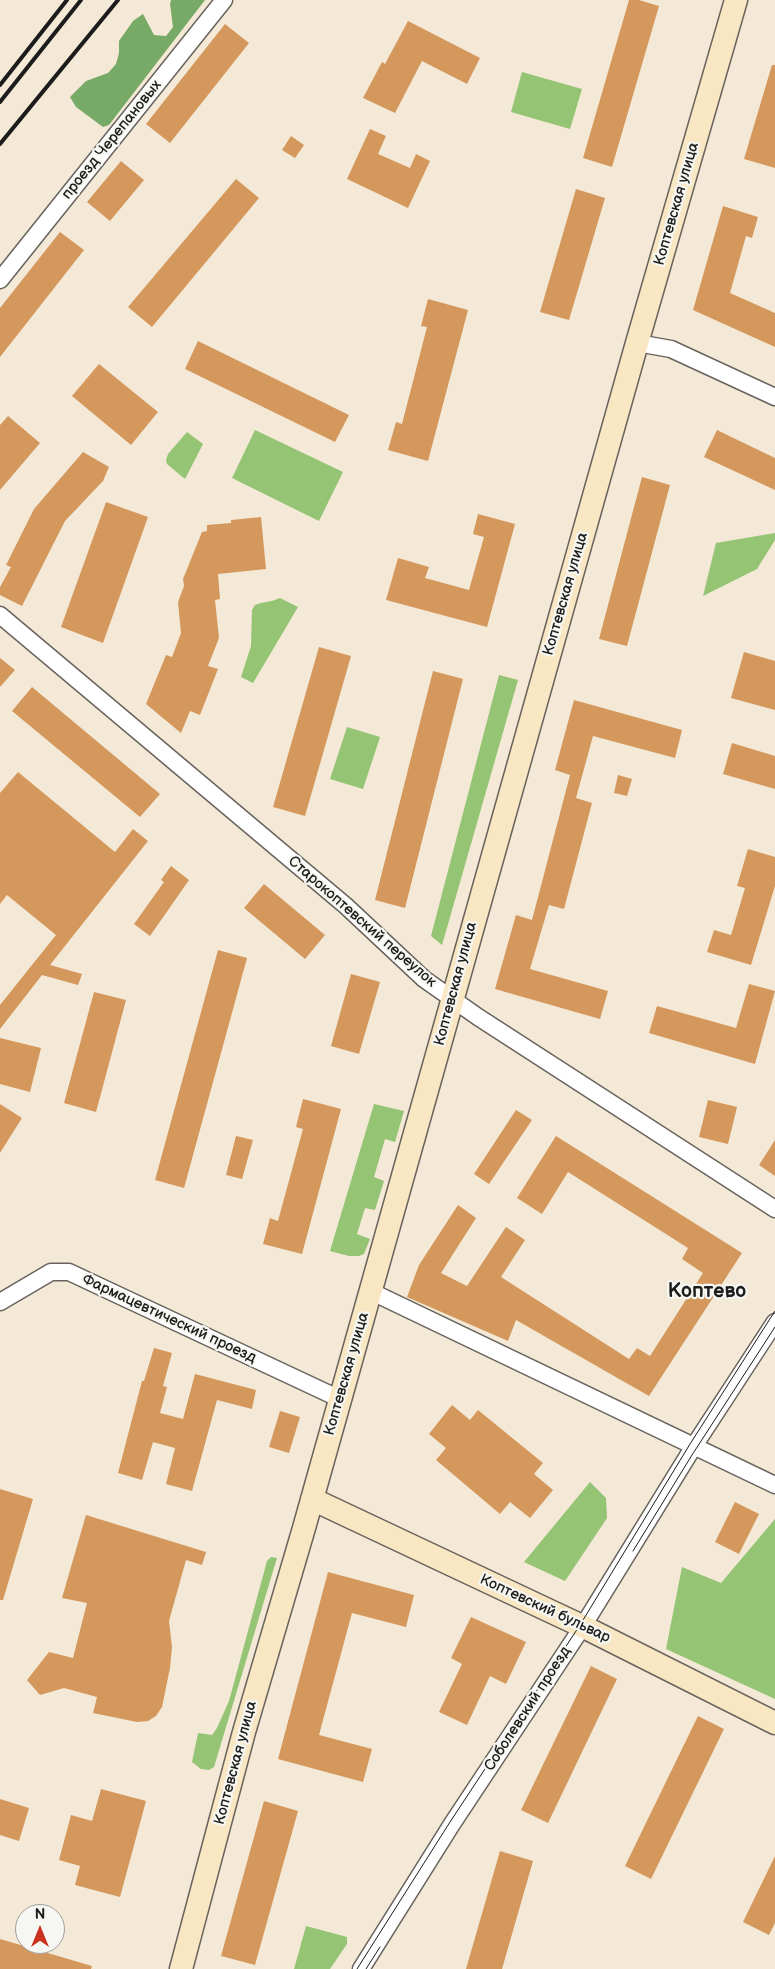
<!DOCTYPE html>
<html>
<head>
<meta charset="utf-8">
<style>
  body { margin:0 }
  #map { position:relative; width:775px; height:1969px; overflow:hidden; background:#f4e8d6; font-family:"Balsamiq Sans",sans-serif }
  canvas { display:block }
  .north { position:absolute; left:15px; top:1904px; width:50px; height:50px; box-sizing:border-box; background:#f6f6f2; border:1px solid #9f9f9c; border-radius:50%; rotate:0deg; font-size:14px; font-weight:700; line-height:20px; text-align:center; color:#1c1c1c }
  .north::after { content:''; display:block; margin:auto; width:18px; height:22px; background:#c8321e; clip-path:polygon(50% 0,100% 100%,50% 72%,0 100%) }
</style>
</head>
<body>
<div id="map">
<canvas width="775" height="1969"></canvas>
<div class="north">N</div>
</div>
<script>
const ctx = document.querySelector('canvas').getContext('2d');
ctx.lineJoin = 'round';
function fill(path, color) { ctx.fillStyle = color; ctx.fill(path, 'evenodd'); }
const poly = rows => new Path2D(rows.map(r => 'M' + r).join(''));
function trace(path, color, width, dash) { ctx.strokeStyle = color; ctx.lineWidth = width; ctx.lineCap = dash ? 'butt' : 'round'; ctx.setLineDash(dash || []); ctx.stroke(path); }
function write(font, color, halo, rows, align = 'center') {
  ctx.font = font + ' "Balsamiq Sans",sans-serif'; ctx.lineWidth = 4.5; ctx.setLineDash([]); ctx.textBaseline = 'middle'; ctx.strokeStyle = halo; ctx.fillStyle = color; for (const [text, x, y, turn = 0] of rows) {
    ctx.save(); ctx.translate(x, y); ctx.rotate((+turn || 0) * Math.PI / 180); ctx.textAlign = isNaN(turn) ? turn : align; if (halo) ctx.strokeText(text, 0, 0); ctx.fillText(text, 0, 0); ctx.restore();
  }
}
const green = poly([
  [522,72,582,89,570,129,511,112],
  [255,430,343,472,319,521,232,478],
  [187,432,203,444,185,479,167,464,166,460,168,454],
  [775,533,775,540,757,569,703,596,716,543],
  [280,598,298,607,253,683,241,677,251,646,252,610,255,605,261,603,272,601],
  [499,675,518,680,442,945,431,936],
  [347,727,380,737,363,789,330,779],
  [374,1104,404,1111,395,1142,385,1139,374,1177,384,1181,375,1210,365,1208,357,1234,370,1239,364,1254,359,1256,349,1256,330,1251],
  [590,1482,606,1498,607,1518,565,1581,524,1562],
  [775,1519,775,1699,666,1649,682,1567,721,1583],
  [271,1557,277,1558,214,1767,209,1770,201,1769,192,1762,198,1733,212,1735,217,1728,229,1701,267,1561],
  [306,1926,347,1937,347,1944,330,1969,294,1969]
]);
const forest = poly([
  [171,0,205,0,109,125,103,127,76,107,70,97,86,81,108,73,116,64,119,53,119,41,133,21,143,14,154,35,166,36,173,27,170,4]
]);
const building = poly([
  [629,0,639,0,659,6,612,167,583,158],
  [408,21,480,58,467,84,422,61,395,113,363,98,382,62,385,64],
  [225,24,249,43,170,143,146,124],
  [772,65,775,65,775,168,744,159],
  [370,129,386,136,378,154,410,168,416,154,430,161,408,208,347,179],
  [291,136,304,145,295,158,282,150],
  [121,161,144,180,110,221,87,202],
  [236,179,259,198,152,327,128,307],
  [576,189,605,198,569,320,540,312],
  [723,206,758,217,752,238,746,236,730,293,775,313,775,347,693,310],
  [60,232,84,250,0,357,0,308],
  [428,299,468,310,428,461,388,450,396,422,402,424,427,327,421,326],
  [198,341,349,415,335,442,185,369],
  [99,364,158,412,131,445,72,396],
  [8,416,40,443,0,490,0,425],
  [717,430,775,458,775,490,704,457],
  [83,452,109,467,103,481,65,521,22,606,0,595,0,587,11,567,6,565,34,509],
  [642,477,670,485,627,646,599,639],
  [106,502,148,517,103,643,61,627],
  [478,514,515,524,487,627,386,600,398,558,429,567,425,578,469,590,484,537,473,534],
  [261,517,266,569,218,574,220,599,215,600,219,638,208,666,218,669,200,715,190,711,181,733,146,704,166,655,172,657,181,633,178,602,184,586,183,579,202,532,207,531,207,525,231,523,231,520],
  [319,647,351,656,305,816,273,807],
  [744,652,775,661,775,710,731,698],
  [0,658,15,670,0,687],
  [433,671,463,679,405,908,375,900],
  [32,687,160,794,140,817,12,711],
  [574,700,682,730,675,758,593,736,576,798,592,803,564,909,549,905,530,969,608,991,600,1019,495,989,516,915,532,920,570,775,555,770],
  [732,743,775,756,775,789,723,774],
  [18,772,115,852,133,829,148,841,50,965,82,974,78,985,42,975,0,1029,0,1005,56,935,7,895,0,904,0,793],
  [618,775,632,779,627,796,614,793],
  [748,849,775,857,775,886,751,965,707,952,714,930,731,935,745,888,737,886],
  [171,866,189,880,150,936,134,924,164,882,161,880],
  [264,884,325,935,305,959,244,908],
  [218,950,247,958,184,1188,155,1180],
  [351,974,380,982,359,1054,331,1046],
  [749,984,775,991,755,1064,649,1033,657,1006,736,1028],
  [94,992,126,1000,96,1112,64,1103],
  [0,1038,41,1048,30,1092,0,1084],
  [303,1099,341,1109,302,1254,263,1244,270,1218,278,1221,303,1129,296,1127],
  [708,1100,737,1107,728,1144,699,1137],
  [0,1104,22,1118,0,1153],
  [516,1110,532,1120,489,1184,474,1174],
  [236,1136,253,1140,242,1179,226,1175],
  [556,1136,742,1253,649,1396,516,1320,508,1341,407,1297,419,1265,458,1205,476,1218,441,1273,467,1286,506,1227,525,1240,501,1277,629,1359,637,1348,650,1356,703,1273,682,1259,688,1248,568,1172,542,1214,517,1198],
  [775,1140,775,1176,759,1165],
  [154,1348,172,1353,163,1386,167,1387,160,1413,183,1419,195,1374,256,1390,252,1409,217,1400,192,1491,166,1484,175,1448,153,1442,142,1480,118,1473,142,1381,144,1381],
  [452,1405,470,1420,478,1410,543,1463,534,1474,553,1490,530,1518,510,1502,500,1514,436,1460,446,1448,429,1434],
  [280,1411,300,1417,289,1453,269,1447],
  [0,1489,33,1499,3,1600,0,1600],
  [735,1502,759,1514,739,1554,715,1542],
  [86,1515,206,1552,202,1565,186,1560,169,1621,172,1647,170,1668,162,1707,156,1716,148,1721,137,1722,93,1713,97,1697,64,1688,40,1695,27,1680,49,1652,73,1658,87,1603,62,1598],
  [328,1572,414,1595,406,1627,352,1613,319,1735,372,1749,363,1782,278,1759],
  [471,1617,526,1642,506,1684,490,1676,467,1725,439,1712,462,1664,451,1658],
  [591,1666,617,1679,548,1823,521,1810],
  [698,1716,724,1729,651,1879,625,1866],
  [101,1789,146,1801,120,1897,75,1885,80,1866,59,1860,71,1815,92,1821],
  [0,1799,29,1808,19,1841,0,1835],
  [264,1801,298,1811,255,1965,221,1956],
  [500,1851,533,1861,502,1969,466,1969],
  [775,1856,775,1923,769,1935,743,1922],
  [0,1939,92,1966,91,1969,0,1969]
]);
const street = poly([
  [0,280,224,0],
  [637,343,671,349,775,397],
  [0,615,346,906,424,979,478,1017,775,1209],
  [370,1291,775,1485],
  [0,1302,51,1272,69,1272,340,1399],
  [361,1969,452,1824,583,1626,694,1446,775,1322]
]);
const secondary = poly([
  [312,1499,586,1628,775,1723],
  [181,1969,244,1732,304,1528,637,343,736,0]
]);
const tram = poly([
  [633,1551,692,1455,775,1327],
  [357,1969,450,1822,580,1625,690,1444,775,1311],
  [366,1969,380,1947]
]);
const rail = poly([
  [0,85,67,0],
  [0,102,81,0],
  [0,144,118,0]
]);
const streetNames = [
  ["проезд Черепановых",112,140,-51],
  ["Коптевская улица",677,204,-74],
  ["Коптевская улица",566,594,-74],
  ["Старокоптевский переулок",362,922,41],
  ["Коптевская улица",456,984,-75],
  ["Фармацевтический проезд",169,1319,25],
  ["Коптевская улица",347,1374,-74],
  ["Коптевский бульвар",545,1609,25],
  ["Соболевский проезд",528,1709,-57],
  ["Коптевская улица",236,1763,-75]
];
const districtNames = [
  ["Коптево",707,1292]
];
fill(green, '#94c474');
fill(forest, '#7a6');
fill(building, '#d4985d');
trace(street, '#68635d', 19);
trace(secondary, '#68635d', 25);
trace(street, '#fff', 16);
trace(secondary, '#f9e7c3', 22);
trace(tram, '#1c1c1c', 1);
trace(rail, '#1c1c1c', 4);
write('15px', '#1c1c1c', '#f6f6f2', streetNames);
write('bold 20px', '#1c1c1c', '#f6f6f2', districtNames);
</script>
</body>
</html>
